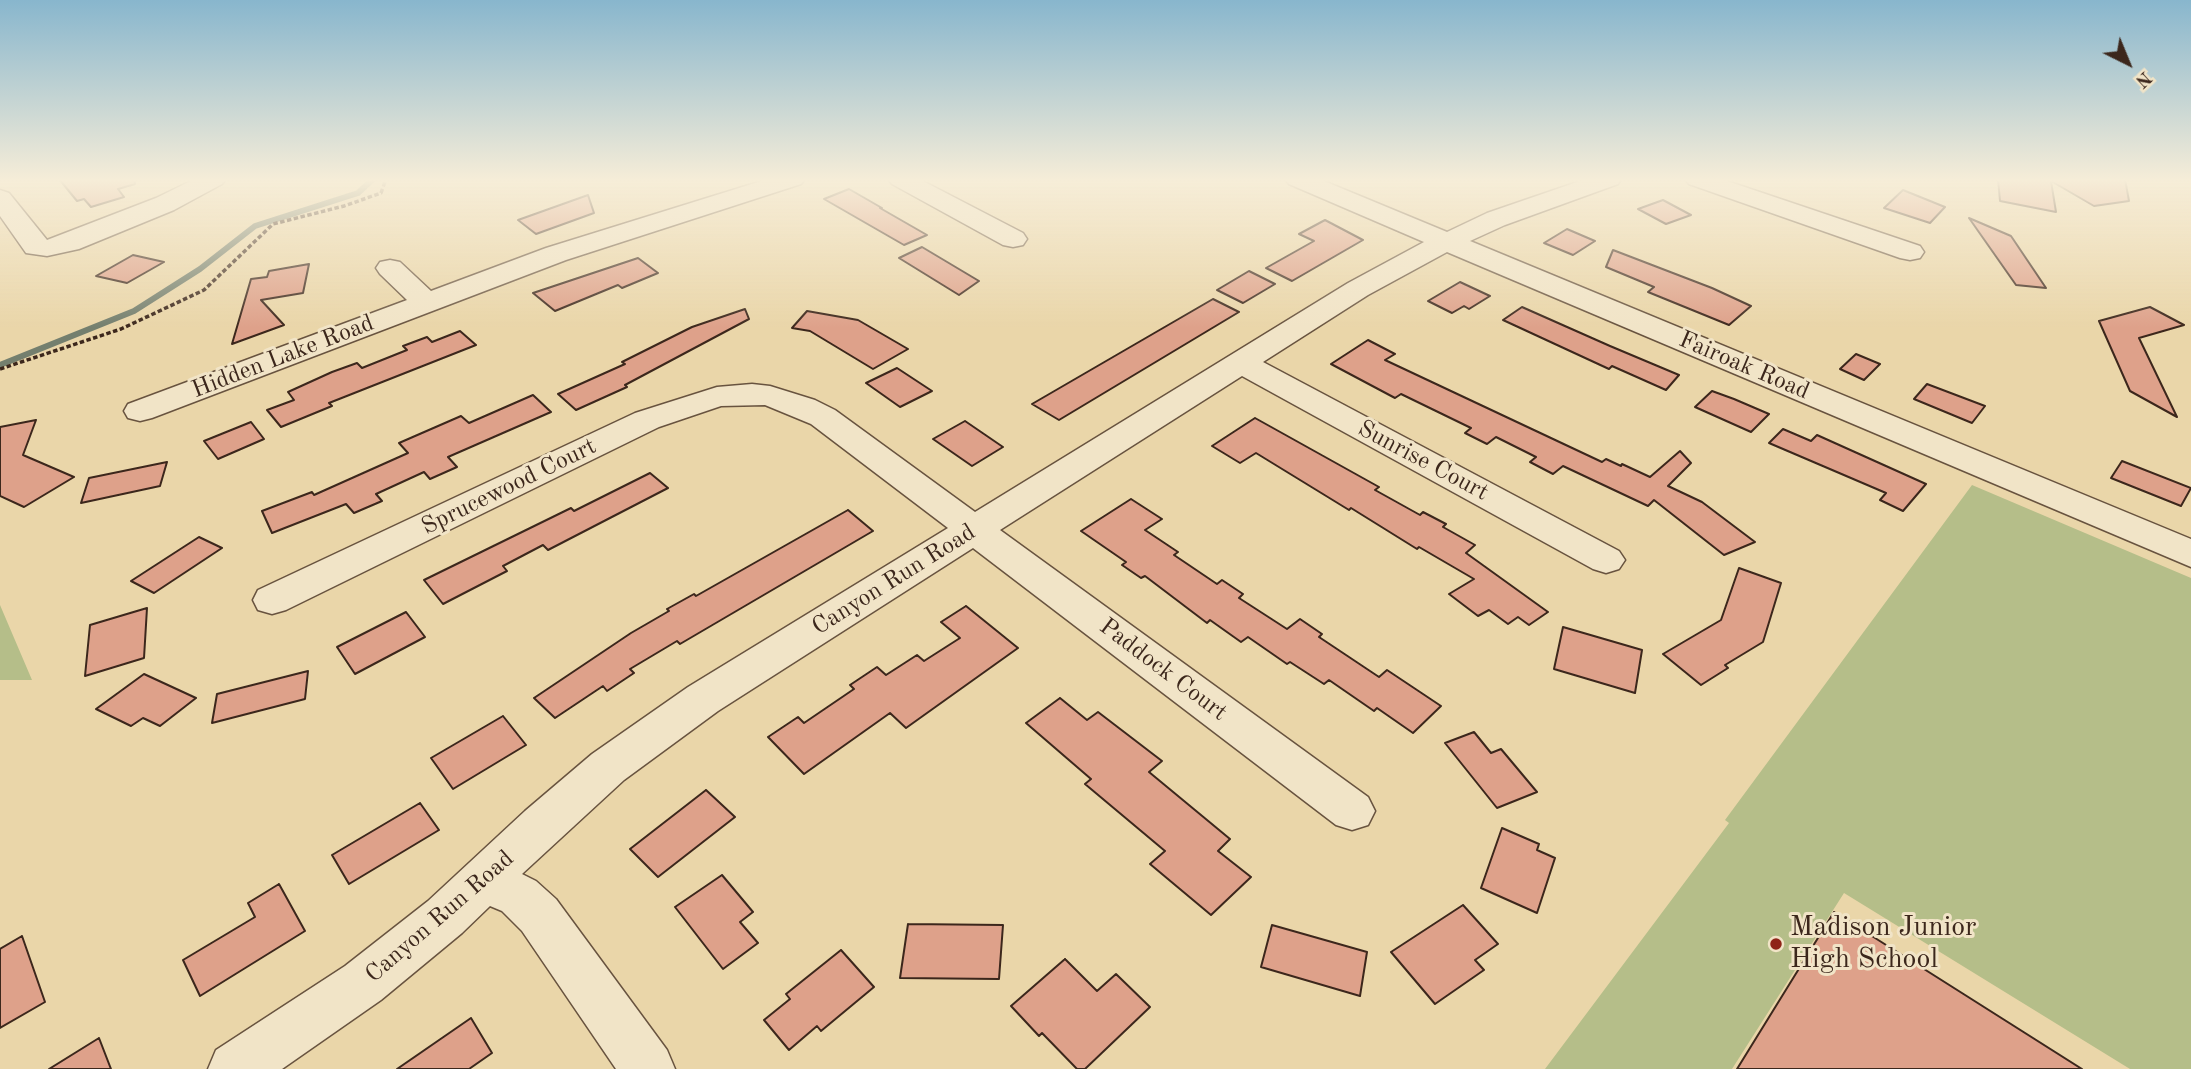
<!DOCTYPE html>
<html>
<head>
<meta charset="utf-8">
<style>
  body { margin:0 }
  #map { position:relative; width:2191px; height:1069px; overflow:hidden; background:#ead6a9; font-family:"Old Standard TT",serif }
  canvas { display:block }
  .north { position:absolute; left:2093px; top:28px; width:70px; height:70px; -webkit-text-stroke:5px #f1e4c7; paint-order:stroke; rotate:137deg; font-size:19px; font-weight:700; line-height:28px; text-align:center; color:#3c271c }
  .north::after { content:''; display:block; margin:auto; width:24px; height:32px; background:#3c271c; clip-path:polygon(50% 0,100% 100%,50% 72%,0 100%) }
</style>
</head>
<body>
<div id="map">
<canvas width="2191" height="1069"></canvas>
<div class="north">N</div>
</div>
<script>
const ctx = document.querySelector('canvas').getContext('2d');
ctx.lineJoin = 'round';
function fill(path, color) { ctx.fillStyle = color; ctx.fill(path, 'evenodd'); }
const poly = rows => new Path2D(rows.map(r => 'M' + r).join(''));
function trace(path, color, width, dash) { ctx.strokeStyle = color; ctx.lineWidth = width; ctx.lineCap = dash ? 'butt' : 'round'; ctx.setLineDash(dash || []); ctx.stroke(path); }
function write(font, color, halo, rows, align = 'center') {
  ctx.font = font + ' "Old Standard TT",serif'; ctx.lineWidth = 6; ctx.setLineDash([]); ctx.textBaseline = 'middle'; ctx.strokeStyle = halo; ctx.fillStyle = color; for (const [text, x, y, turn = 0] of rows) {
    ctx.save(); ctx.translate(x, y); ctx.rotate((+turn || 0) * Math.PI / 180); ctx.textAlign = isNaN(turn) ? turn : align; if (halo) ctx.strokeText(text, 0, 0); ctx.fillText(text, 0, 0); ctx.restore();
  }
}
const green = poly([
  [1972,485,2191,578,2191,1069,2130,1069,1844,893,1732,1069,1545,1069,1729,823,1725,820],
  [0,605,32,680,0,680]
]);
const stream = poly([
  [0,365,134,311,200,269,255,226,358,193,373,179]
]);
const building = poly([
  [59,179,134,179,135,184,118,189,124,197,91,207,84,199,77,201,59,179],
  [1998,179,2125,179,2129,201,2094,206,2051,181,2056,212,2000,201,1998,179],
  [849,189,882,208,880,208,927,235,904,245,824,199,849,189],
  [1903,190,1945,207,1930,223,1884,208,1903,190],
  [588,195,594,213,536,234,518,220,588,195],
  [1663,200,1691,215,1666,224,1638,209,1663,200],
  [1969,218,2011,236,2046,288,2016,285,1969,218],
  [1325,220,1363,240,1292,281,1266,268,1314,241,1299,234,1325,220],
  [1567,229,1595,241,1573,255,1544,243,1567,229],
  [922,247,979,281,959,295,899,258,922,247],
  [1613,250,1712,288,1751,306,1729,325,1648,292,1654,287,1606,267,1613,250],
  [133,255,164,262,127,283,96,276,133,255],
  [638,258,658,273,622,288,618,285,555,311,533,293,638,258],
  [309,264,303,293,261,300,284,325,232,344,251,279,267,277,269,271,309,264],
  [1249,271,1275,284,1243,303,1217,290,1249,271],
  [1460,282,1490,296,1469,309,1464,306,1452,313,1428,301,1460,282],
  [1213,299,1239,312,1059,420,1032,404,1213,299],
  [1522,307,1610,346,1679,375,1666,390,1612,366,1609,369,1503,320,1522,307],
  [2150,307,2184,325,2139,338,2177,417,2130,391,2099,321,2150,307],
  [745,309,749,319,625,385,627,387,576,410,558,394,625,364,622,362,692,327,745,309],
  [807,311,858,320,908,349,873,369,810,331,792,328,807,311],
  [460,331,476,345,329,403,332,406,281,427,267,410,294,400,288,392,332,372,357,363,362,368,407,350,403,346,427,337,432,342,460,331],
  [1368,340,1395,354,1385,360,1602,462,1606,459,1621,466,1622,464,1650,477,1680,451,1691,463,1668,486,1702,502,1755,542,1724,555,1654,500,1648,506,1563,466,1553,474,1530,462,1536,457,1496,437,1487,444,1465,433,1471,428,1401,394,1395,398,1331,364,1368,340],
  [1856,354,1880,364,1864,380,1840,369,1856,354],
  [897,368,932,391,900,407,866,383,897,368],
  [1927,384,1985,406,1972,423,1914,399,1927,384],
  [1712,391,1734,399,1769,414,1751,432,1695,407,1712,391],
  [533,395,551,412,448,457,457,467,430,479,424,472,376,494,382,501,354,513,346,504,272,533,262,511,312,492,314,495,408,453,399,443,461,416,469,423,533,395],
  [1255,418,1379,487,1375,490,1420,515,1423,512,1446,524,1443,527,1475,545,1466,553,1548,612,1529,625,1518,617,1508,624,1489,610,1478,616,1449,594,1474,579,1419,547,1417,549,1351,508,1349,510,1256,453,1240,463,1212,446,1255,418],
  [36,420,23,455,74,477,24,507,0,496,0,427,36,420],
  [965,421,1003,447,972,466,933,439,965,421],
  [251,422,264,439,218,459,204,441,251,422],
  [1783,429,1811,441,1817,435,1926,484,1903,511,1880,500,1886,493,1769,443,1783,429],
  [2122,461,2191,488,2181,506,2111,478,2122,461],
  [167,462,160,486,81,503,89,478,167,462],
  [650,473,668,488,548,550,543,545,503,566,507,571,443,604,424,580,571,508,574,511,650,473],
  [1131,499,1162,519,1145,530,1178,552,1174,555,1217,584,1222,580,1243,594,1239,598,1287,629,1300,619,1322,634,1319,637,1379,677,1387,670,1441,706,1413,733,1377,708,1374,711,1329,680,1324,684,1290,662,1287,664,1248,637,1241,642,1210,620,1207,623,1145,576,1141,578,1122,565,1126,562,1081,531,1131,499],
  [848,510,873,531,680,644,677,641,630,669,634,673,607,691,603,686,555,718,534,698,631,633,669,611,667,609,694,594,696,596,848,510],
  [199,537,222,548,154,593,131,581,199,537],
  [1739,568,1781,583,1763,642,1725,665,1728,668,1701,685,1663,654,1721,620,1739,568],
  [966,606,1018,648,906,728,890,713,804,774,768,737,798,717,804,723,854,689,850,685,877,667,886,675,917,655,924,661,960,638,941,622,966,606],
  [147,608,144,658,85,676,90,625,147,608],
  [406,612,425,637,355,674,337,647,406,612],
  [1563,627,1642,650,1635,693,1554,669,1563,627],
  [308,671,305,699,212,723,217,694,308,671],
  [144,674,196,698,160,726,143,718,131,726,96,709,144,674],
  [1060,698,1087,720,1098,712,1162,761,1149,772,1230,839,1218,851,1251,877,1211,915,1150,864,1165,851,1085,784,1091,779,1026,723,1060,698],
  [503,716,526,745,453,789,431,758,503,716],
  [1474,732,1491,753,1501,749,1537,792,1497,808,1445,743,1474,732],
  [706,790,735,817,658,877,630,849,706,790],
  [420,803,439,830,349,884,332,855,420,803],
  [1502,828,1539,844,1537,850,1555,858,1537,913,1481,888,1502,828],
  [722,875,753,912,740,922,758,943,723,969,675,907,722,875],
  [279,884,305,931,200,996,183,960,255,917,248,903,279,884],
  [1463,905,1498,944,1475,960,1484,970,1435,1004,1391,952,1463,905],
  [1834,912,2082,1069,1737,1069,1834,912],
  [908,924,1003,925,999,979,900,978,908,924],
  [1272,925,1367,952,1360,996,1261,967,1272,925],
  [22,936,45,1002,0,1028,0,949,22,936],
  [841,950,874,987,821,1031,817,1026,789,1050,764,1020,790,999,786,994,841,950],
  [1065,959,1097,991,1116,974,1150,1007,1085,1069,1077,1069,1042,1033,1039,1036,1011,1006,1065,959],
  [471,1018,492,1053,469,1069,397,1069,471,1018],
  [99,1038,111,1069,49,1069,99,1038]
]);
const path = poly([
  [0,369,121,329,204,290,273,224,344,206,381,193,386,179]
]);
const minor = poly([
  [195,179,226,179,222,184,174,210,79,249,47,256,26,253,0,216,0,190,9,193,47,240,156,198,195,179],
  [768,179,805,179,801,184,566,260,152,418,140,421,128,418,124,411,128,404,407,300,380,274,376,268,380,262,390,260,400,262,431,291,546,248,768,179],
  [888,179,919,179,1023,233,1027,239,1023,245,1013,247,1003,245,892,184,888,179],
  [1285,179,1319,179,1447,232,1487,213,1586,179,1621,179,1618,184,1505,225,1470,241,2191,539,2191,567,1447,252,1368,295,1263,362,1619,551,1625,560,1619,569,1606,573,1593,569,1242,376,1000,530,1368,797,1375,811,1368,825,1352,830,1336,825,973,548,718,711,624,780,522,874,536,881,556,899,667,1050,675,1069,616,1069,522,931,502,911,490,906,462,933,381,1000,282,1069,208,1069,216,1050,345,966,428,901,525,811,592,754,688,687,948,528,811,424,765,405,721,406,659,427,286,610,272,614,258,610,253,600,258,590,635,413,717,387,752,384,770,386,815,400,835,410,975,512,1348,283,1424,242,1289,184,1285,179],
  [1685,179,1721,179,1920,246,1924,252,1920,258,1910,260,1900,258,1689,184,1685,179]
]);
const markers = [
  [1776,944,7,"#8f2418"]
];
const streetNames = [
  ["Hidden Lake Road",283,357,-21],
  ["Fairoak Road",1744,366,23],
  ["Sunrise Court",1423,461,28],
  ["Sprucewood Court",509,487,-26],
  ["Canyon Run Road",894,580,-32],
  ["Paddock Court",1163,670,37],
  ["Canyon Run Road",440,917,-41]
];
const nearPoinames = [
  ["Madison Junior",1790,928],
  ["High School",1790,960]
];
fill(green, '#b5be89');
trace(stream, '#747f6e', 6);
fill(building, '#dea18a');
trace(building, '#3c271c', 2);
trace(minor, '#68533f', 3);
trace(path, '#3c271c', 3.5, [4.5, 2.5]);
fill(minor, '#f1e4c7');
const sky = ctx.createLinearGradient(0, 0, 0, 328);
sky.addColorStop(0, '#88b6cd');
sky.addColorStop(0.55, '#f6edd8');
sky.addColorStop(1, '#f6edd800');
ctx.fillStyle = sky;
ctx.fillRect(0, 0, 2191, 328);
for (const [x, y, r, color] of markers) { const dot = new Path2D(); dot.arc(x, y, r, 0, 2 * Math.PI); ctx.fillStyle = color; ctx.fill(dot); trace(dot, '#f1e4c7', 2.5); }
write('24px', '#3c271c', '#f1e4c7', streetNames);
write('28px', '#3c271c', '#f1e4c7', nearPoinames, 'left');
</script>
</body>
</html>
